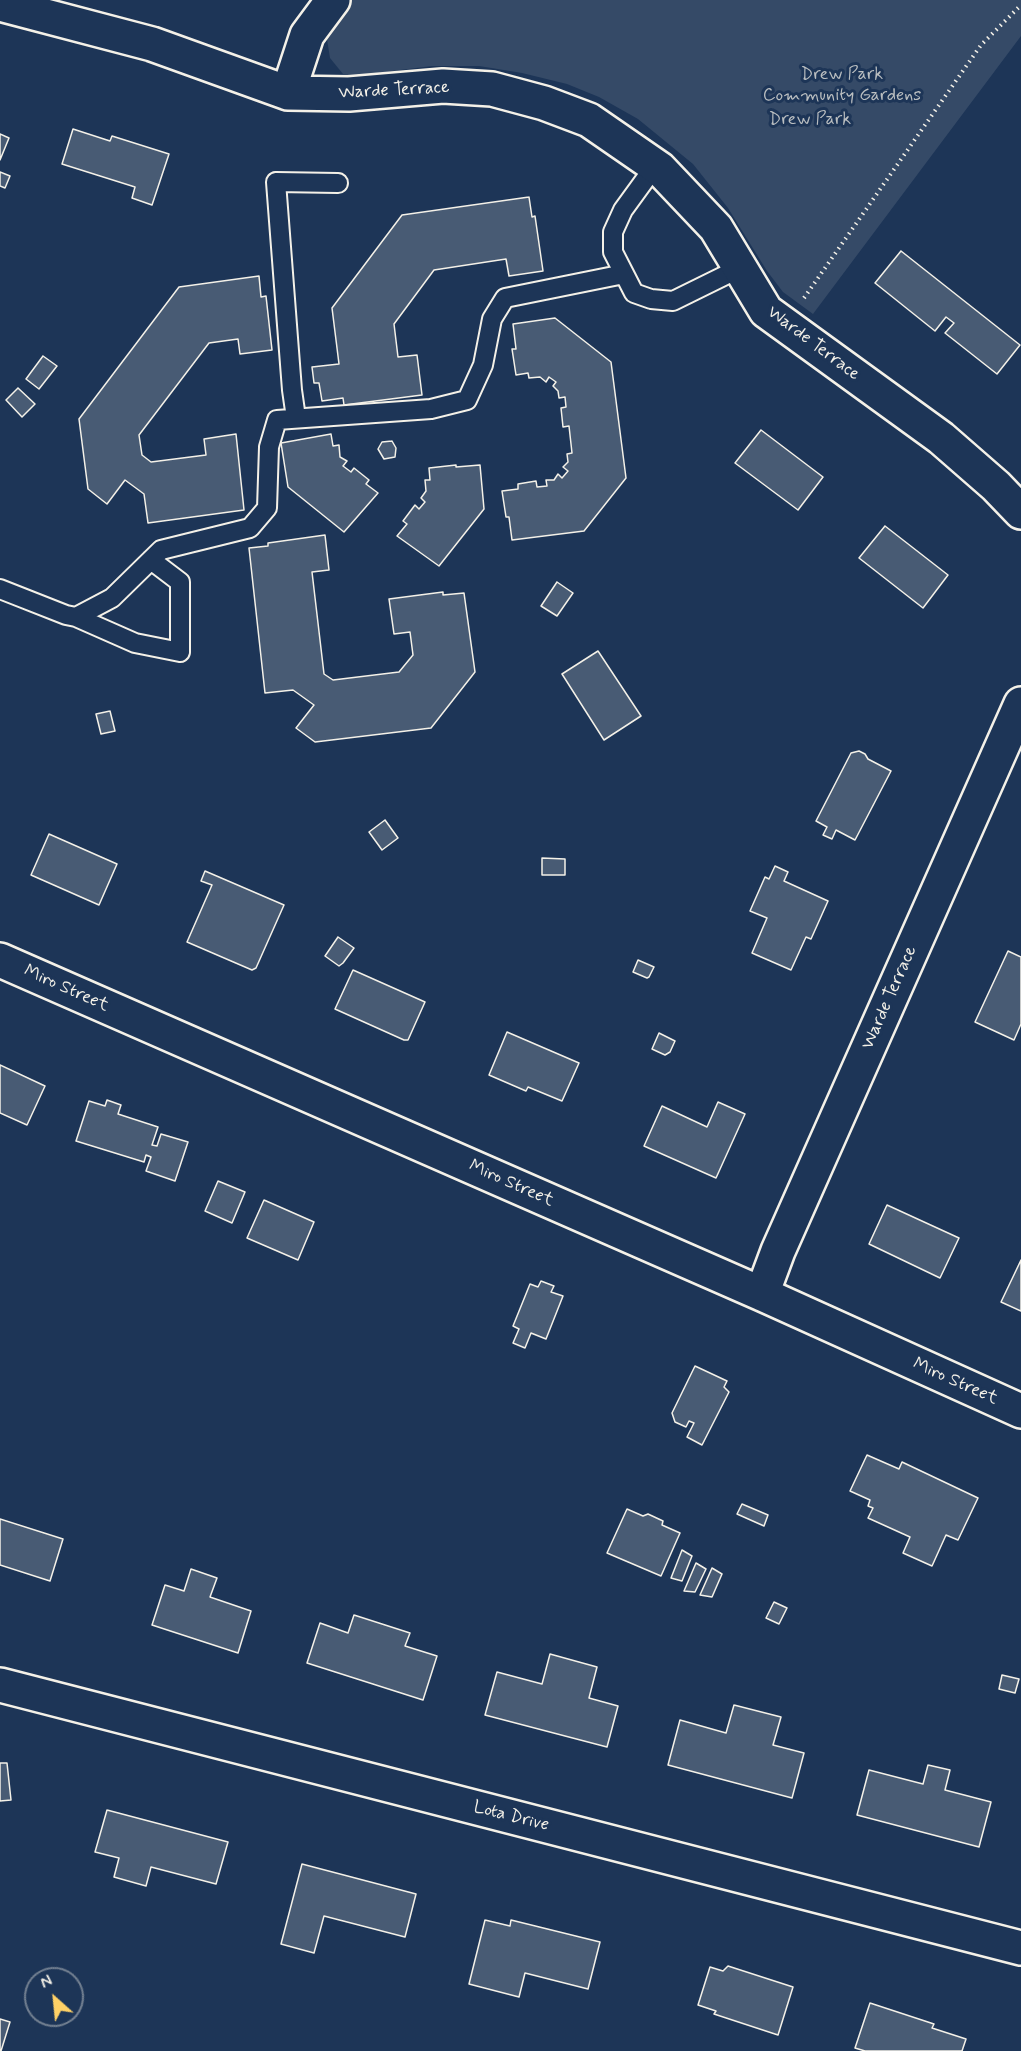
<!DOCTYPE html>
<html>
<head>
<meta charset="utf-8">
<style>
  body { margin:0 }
  #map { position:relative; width:1021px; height:2051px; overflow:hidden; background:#1d3557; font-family:Mynerve,sans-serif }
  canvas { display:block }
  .north { position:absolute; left:24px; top:1967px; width:60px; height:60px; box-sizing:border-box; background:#1d3557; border:2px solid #738091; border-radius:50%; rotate:333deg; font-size:16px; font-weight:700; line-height:24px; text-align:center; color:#f4f1e8 }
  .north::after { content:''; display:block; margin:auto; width:21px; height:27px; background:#ffd166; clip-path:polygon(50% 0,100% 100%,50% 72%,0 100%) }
</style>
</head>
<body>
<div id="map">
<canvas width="1021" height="2051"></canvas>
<div class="north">N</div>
</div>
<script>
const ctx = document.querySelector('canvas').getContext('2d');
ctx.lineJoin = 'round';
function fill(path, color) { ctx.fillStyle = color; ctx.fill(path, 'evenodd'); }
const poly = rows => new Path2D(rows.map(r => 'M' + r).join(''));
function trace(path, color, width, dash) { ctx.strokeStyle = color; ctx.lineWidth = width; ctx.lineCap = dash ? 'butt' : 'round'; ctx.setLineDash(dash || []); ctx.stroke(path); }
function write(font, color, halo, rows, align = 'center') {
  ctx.font = font + ' Mynerve,sans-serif'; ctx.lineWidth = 6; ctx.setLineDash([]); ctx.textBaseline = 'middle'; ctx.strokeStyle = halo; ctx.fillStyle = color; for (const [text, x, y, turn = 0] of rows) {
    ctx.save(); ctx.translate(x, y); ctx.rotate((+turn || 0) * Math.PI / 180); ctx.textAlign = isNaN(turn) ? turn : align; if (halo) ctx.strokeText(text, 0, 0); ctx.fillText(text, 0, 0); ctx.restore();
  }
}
const green = poly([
  [343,0,1021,0,1021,36,813,314,783,292,767,271,728,208,693,164,638,119,599,97,567,84,522,73,479,66,432,66,353,76,343,74,330,58,325,27]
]);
const building = poly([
  [73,129,110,141,112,136,169,154,152,205,132,198,135,187,62,164,73,129],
  [0,134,9,138,0,160,0,134],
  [0,172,10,176,5,188,0,186,0,172],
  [529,197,532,217,535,216,543,271,509,276,506,259,434,270,394,324,398,357,417,355,422,395,344,405,343,398,322,401,319,383,314,383,312,367,339,364,332,308,402,215,529,197],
  [901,251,1020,345,997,374,945,333,954,323,946,317,935,331,875,283,901,251],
  [259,276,261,297,266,296,272,350,240,354,238,339,209,343,139,435,142,455,151,462,206,455,204,439,236,434,244,510,148,523,144,494,125,480,107,504,88,489,79,419,179,287,259,276],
  [555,318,611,362,626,478,584,531,512,540,509,517,506,517,502,491,518,489,518,484,536,481,537,487,547,486,546,480,554,480,558,474,562,478,568,471,563,467,568,462,567,454,572,453,569,426,563,427,561,408,566,407,565,397,559,398,558,391,553,386,556,382,549,377,546,382,540,377,529,378,528,373,516,375,512,349,516,349,513,324,555,318],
  [43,356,57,366,39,389,26,379,43,356],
  [18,388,35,404,22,417,6,400,18,388],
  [761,430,823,477,798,510,735,463,761,430],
  [331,434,333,446,339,445,340,457,347,461,343,466,351,472,354,468,369,480,366,484,378,493,344,532,288,487,281,443,331,434],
  [392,441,396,448,395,457,384,459,378,449,382,442,392,441],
  [456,465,456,467,480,465,484,509,439,566,397,536,407,524,403,521,415,505,419,509,425,502,421,498,426,491,425,480,430,480,429,468,456,465],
  [885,526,948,575,923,608,859,558,885,526],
  [325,535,329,570,312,572,324,674,333,680,399,672,413,655,410,632,394,634,389,599,443,592,443,595,464,593,475,672,431,728,315,742,296,728,314,705,293,690,265,693,249,548,268,546,268,543,325,535],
  [557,582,573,593,557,616,541,606,557,582],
  [598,651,641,716,604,740,562,674,598,651],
  [110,711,115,731,101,734,96,714,110,711],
  [859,751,865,754,868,759,891,771,855,840,836,830,832,839,823,835,827,827,816,821,851,753,859,751],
  [385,820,398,838,382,850,369,832,385,820],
  [49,834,117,864,99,905,31,875,49,834],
  [542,858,565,859,565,875,542,875,542,858],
  [775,866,788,872,784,881,828,901,811,939,806,937,791,970,752,953,767,918,750,911,765,877,769,879,775,866],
  [205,871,284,905,256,968,252,970,187,942,212,885,201,881,205,871],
  [338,937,354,948,343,963,339,966,325,956,338,937],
  [1008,951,1021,957,1021,1024,1014,1040,975,1022,1008,951],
  [638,960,654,967,649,977,647,978,633,972,638,960],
  [353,970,425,1002,408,1040,404,1040,335,1009,353,970],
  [507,1032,579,1063,562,1101,528,1087,526,1091,489,1075,507,1032],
  [659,1033,675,1041,670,1052,665,1055,652,1049,659,1033],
  [0,1065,45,1086,27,1125,0,1113,0,1065],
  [107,1100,121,1105,118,1114,158,1127,152,1145,157,1146,161,1134,188,1142,175,1181,146,1171,151,1157,146,1155,144,1162,76,1141,89,1101,105,1106,107,1100],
  [718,1102,745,1114,716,1178,644,1146,662,1106,707,1127,718,1102],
  [218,1181,245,1192,232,1223,205,1211,218,1181],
  [264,1200,314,1222,298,1260,247,1238,264,1200],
  [887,1205,959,1238,940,1278,869,1244,887,1205],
  [1021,1260,1021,1311,1001,1302,1021,1260],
  [541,1281,554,1286,551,1292,563,1296,546,1339,531,1333,525,1348,513,1343,519,1329,513,1326,530,1284,538,1287,541,1281],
  [695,1366,727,1381,724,1387,729,1392,702,1445,687,1437,694,1423,689,1421,686,1427,675,1422,672,1413,695,1366],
  [867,1455,899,1469,902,1462,978,1498,958,1540,946,1535,932,1566,903,1553,910,1537,868,1518,873,1508,868,1506,870,1500,850,1491,867,1455],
  [742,1504,768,1515,764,1526,737,1514,742,1504],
  [627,1509,643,1516,648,1514,663,1521,662,1525,680,1533,661,1576,607,1553,627,1509],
  [0,1519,63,1539,50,1581,0,1565,0,1519],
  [682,1550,692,1556,682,1581,671,1578,682,1550],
  [696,1563,706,1569,695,1592,684,1591,696,1563],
  [712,1568,722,1574,712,1597,700,1595,712,1568],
  [191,1569,217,1578,210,1597,251,1611,238,1653,152,1625,165,1585,184,1591,191,1569],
  [774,1602,787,1608,779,1624,766,1618,774,1602],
  [354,1615,410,1633,405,1646,437,1656,423,1700,307,1663,320,1623,348,1633,354,1615],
  [550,1654,597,1667,589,1698,618,1706,607,1747,485,1715,497,1672,542,1684,550,1654],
  [1002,1675,1019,1679,1015,1693,999,1689,1002,1675],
  [734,1705,781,1717,773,1745,804,1753,792,1798,668,1765,680,1720,726,1733,734,1705],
  [0,1763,7,1763,11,1800,0,1801,0,1763],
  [928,1765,950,1770,945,1790,991,1802,979,1847,857,1815,869,1770,923,1784,928,1765],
  [107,1810,228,1842,216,1884,151,1867,146,1886,114,1877,119,1858,95,1852,107,1810],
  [302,1864,416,1894,405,1937,324,1916,314,1953,281,1944,302,1864],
  [485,1920,510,1926,511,1920,600,1942,588,1989,525,1973,519,1997,469,1984,485,1920],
  [728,1966,793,1987,778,2035,714,2014,716,2011,698,2005,710,1967,723,1971,728,1966],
  [870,2003,934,2024,932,2028,966,2039,962,2051,865,2051,855,2048,870,2003],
  [0,2019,10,2022,1,2051,0,2051,0,2019]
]);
const path = poly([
  [804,298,981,45,1021,5]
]);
const service = poly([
  [655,166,623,210,613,232,613,252,634,293,651,299,673,301,740,268],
  [296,418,292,390,276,182,338,183],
  [0,589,66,615,76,617,112,598,161,550,250,528,267,508,269,447,277,420,431,409,467,400,483,365,492,319,505,298,624,274],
  [76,617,135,643,180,652,180,582,151,560]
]);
const minor = poly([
  [0,4,152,44,288,93,307,35,333,0],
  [288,93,349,94,443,86,492,89,544,103,589,120,660,169,716,228,766,311,941,438,996,486,1021,512],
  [0,960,762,1294,1021,1411],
  [762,1294,778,1251,1021,704],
  [0,1685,1021,1948]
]);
const parkNames = [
  ["Drew Park",842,75],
  ["Community Gardens",842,96],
  ["Drew Park",810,120]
];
const streetNames = [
  ["Warde Terrace",394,91,-3],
  ["Warde Terrace",813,344,37],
  ["Miro Street",66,989,24],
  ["Warde Terrace",890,998,-66],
  ["Miro Street",511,1184,24],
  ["Miro Street",955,1382,24],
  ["Lota Drive",511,1817,14]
];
fill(green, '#354a67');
fill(building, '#485b74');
trace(building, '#f4f1e8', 1.5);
trace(service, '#f4f1e8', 22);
trace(minor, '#f4f1e8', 38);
trace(path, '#f4f1e8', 4, [1.5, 4.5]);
trace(service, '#1d3557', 18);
trace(minor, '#1d3557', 33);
write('18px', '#bbbfc1', '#1d3557', parkNames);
write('18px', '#f4f1e8', '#1d3557', streetNames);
</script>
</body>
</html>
